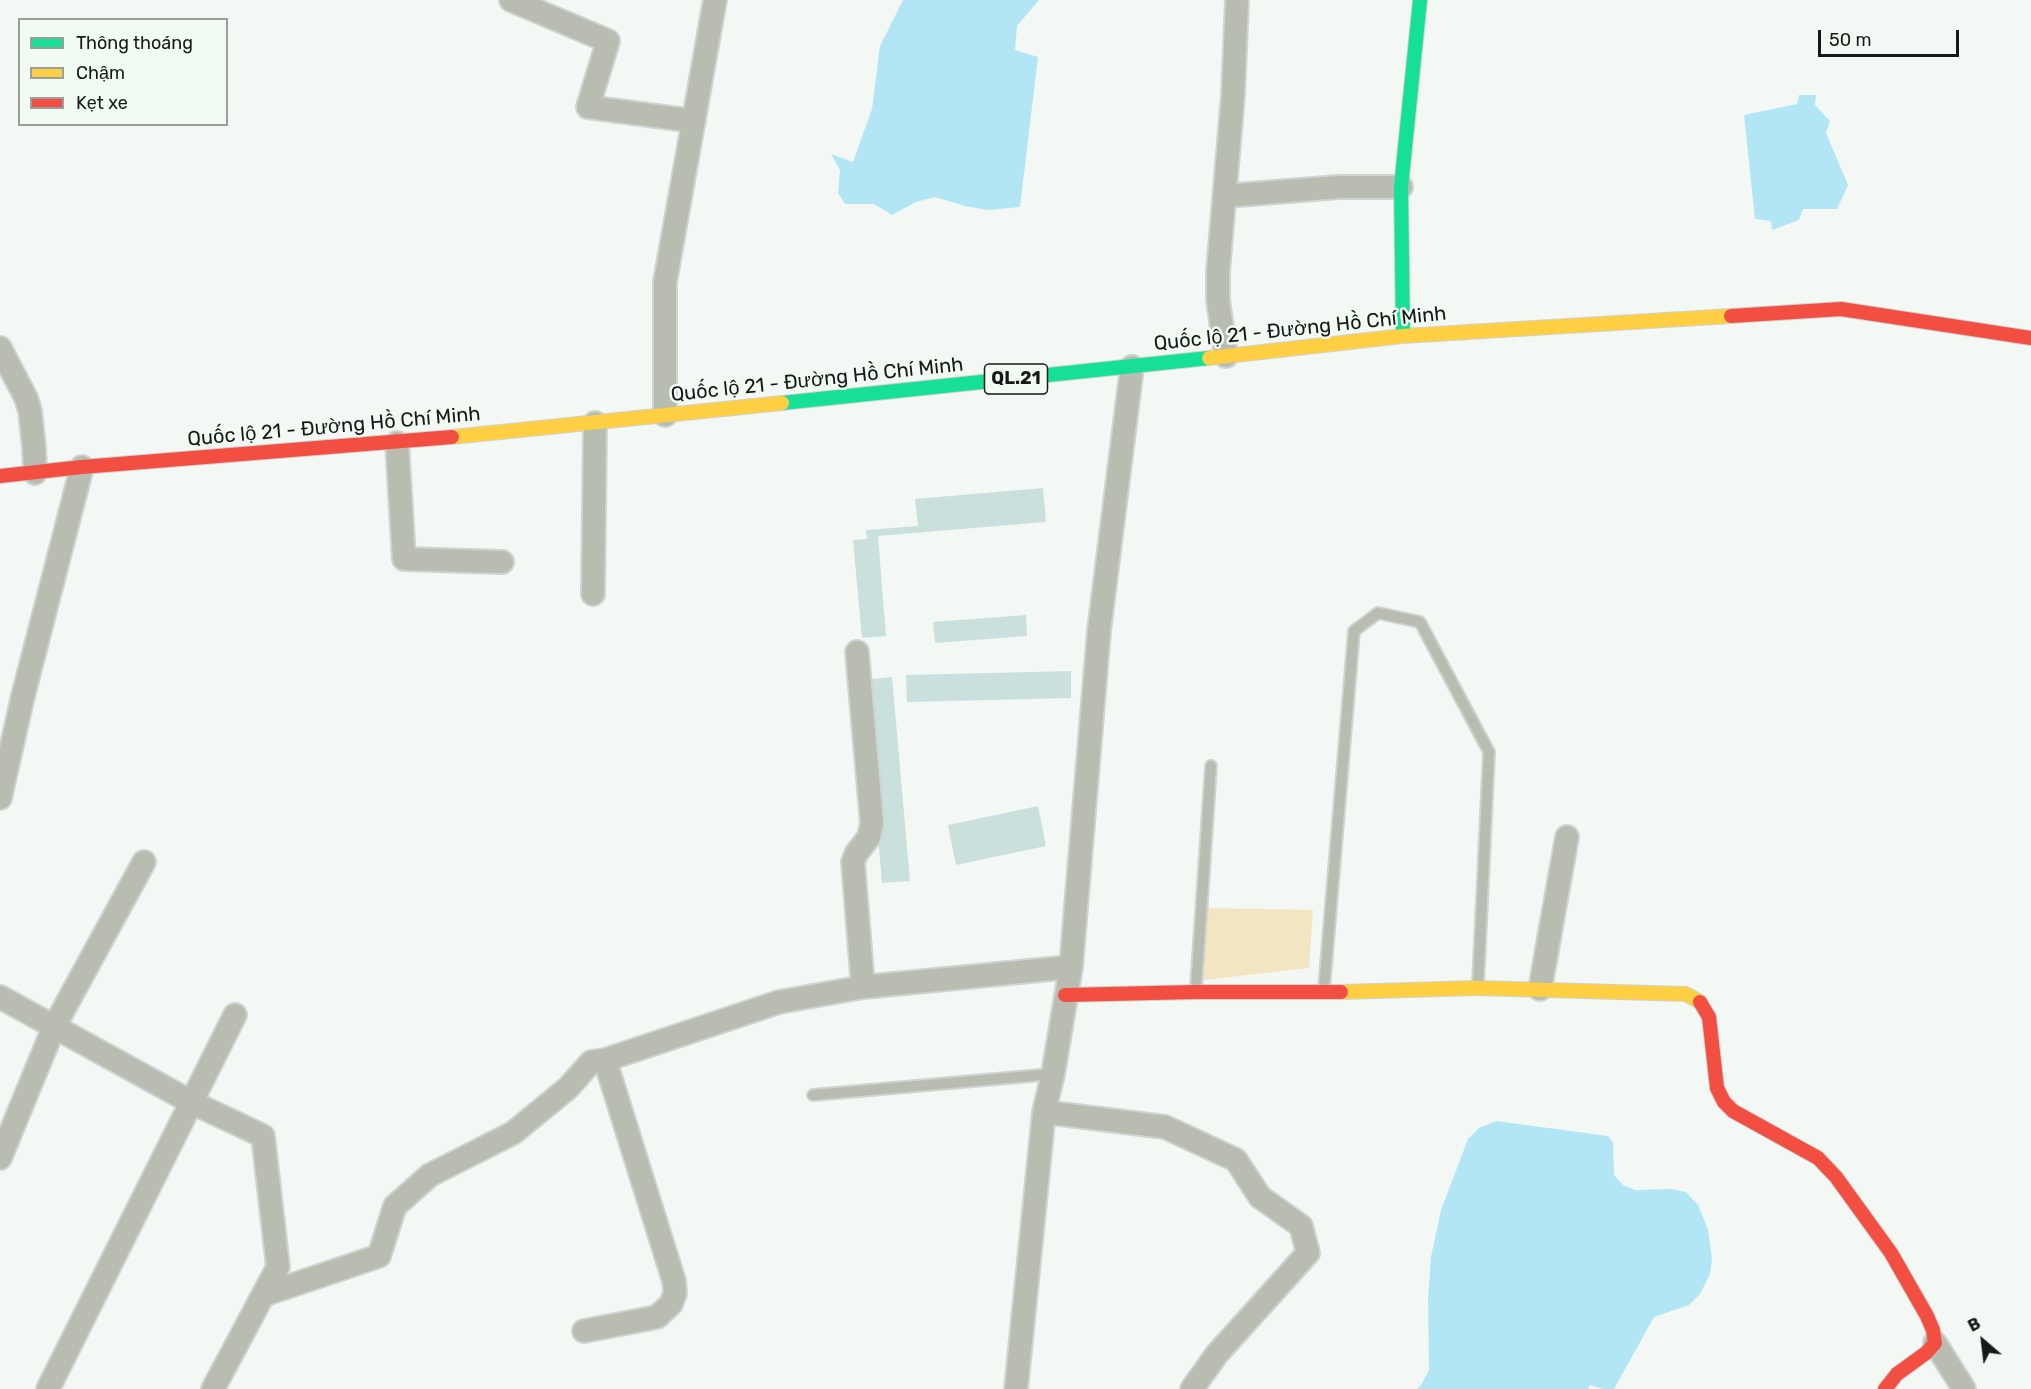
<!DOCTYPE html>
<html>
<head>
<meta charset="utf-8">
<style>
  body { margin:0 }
  #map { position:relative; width:2031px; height:1389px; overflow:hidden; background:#f3f8f4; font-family:Rubik,sans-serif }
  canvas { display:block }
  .legend { position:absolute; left:18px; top:18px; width:210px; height:108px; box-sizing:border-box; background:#f1faf3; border:2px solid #99a09b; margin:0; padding:8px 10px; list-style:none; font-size:18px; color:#161a17 }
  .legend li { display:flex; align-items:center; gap:12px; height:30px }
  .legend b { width:30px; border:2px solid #99a09b }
  .north { position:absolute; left:1953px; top:1311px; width:60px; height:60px; -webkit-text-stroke:4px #f1faf3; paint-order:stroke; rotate:332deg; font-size:16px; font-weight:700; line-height:24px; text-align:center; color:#161a17 }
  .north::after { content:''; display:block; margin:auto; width:21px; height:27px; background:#161a17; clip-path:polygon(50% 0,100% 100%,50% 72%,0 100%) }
  .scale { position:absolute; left:1818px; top:30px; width:141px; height:27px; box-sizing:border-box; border:3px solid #161a17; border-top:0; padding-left:8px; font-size:18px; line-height:21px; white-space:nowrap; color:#161a17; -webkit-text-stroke:4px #f1faf3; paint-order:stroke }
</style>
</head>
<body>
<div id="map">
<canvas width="2031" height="1389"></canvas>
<ul class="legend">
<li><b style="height:8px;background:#16e098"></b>Thông thoáng</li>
<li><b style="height:8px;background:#ffcf43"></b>Chậm</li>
<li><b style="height:8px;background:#f24e42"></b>Kẹt xe</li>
</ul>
<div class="north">B</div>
<div class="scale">50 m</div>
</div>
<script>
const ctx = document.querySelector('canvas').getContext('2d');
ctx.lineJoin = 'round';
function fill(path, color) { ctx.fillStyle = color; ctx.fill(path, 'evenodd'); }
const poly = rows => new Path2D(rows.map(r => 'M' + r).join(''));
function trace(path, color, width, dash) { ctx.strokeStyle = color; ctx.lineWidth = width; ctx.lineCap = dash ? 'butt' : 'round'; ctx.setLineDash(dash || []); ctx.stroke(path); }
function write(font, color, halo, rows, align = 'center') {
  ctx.font = font + ' Rubik,sans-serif'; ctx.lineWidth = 5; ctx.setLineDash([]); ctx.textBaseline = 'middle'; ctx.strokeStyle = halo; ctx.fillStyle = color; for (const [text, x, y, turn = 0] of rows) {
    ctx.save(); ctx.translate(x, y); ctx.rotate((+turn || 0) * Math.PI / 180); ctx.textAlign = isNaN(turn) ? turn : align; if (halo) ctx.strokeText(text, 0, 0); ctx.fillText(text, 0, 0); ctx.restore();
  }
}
const green = poly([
  [1207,908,1313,910,1309,968,1204,980]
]);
const water = poly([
  [903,0,1039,0,1017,26,1015,50,1038,57,1020,207,988,210,965,206,935,197,916,202,892,215,874,204,845,204,838,193,840,170,831,154,853,162,872,109,880,46],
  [1799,95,1816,95,1815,105,1830,121,1826,133,1848,185,1837,209,1803,209,1799,220,1772,230,1771,221,1755,219,1744,115,1797,104],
  [1496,1121,1608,1136,1613,1142,1614,1175,1623,1185,1635,1190,1671,1189,1686,1192,1698,1205,1708,1229,1712,1259,1710,1274,1700,1294,1689,1305,1654,1317,1614,1389,1603,1389,1590,1385,1588,1389,1417,1389,1421,1385,1429,1370,1428,1300,1431,1257,1441,1210,1468,1139,1479,1128]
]);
const building = poly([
  [1043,488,1046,522,878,536,886,636,862,638,853,540,867,539,866,530,918,526,915,499],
  [1026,615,1027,636,935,643,933,622],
  [1071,671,1071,698,907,702,906,675],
  [892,677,910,881,882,883,865,680],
  [1038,806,1046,846,956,865,948,825]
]);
const lane = poly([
  [1196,988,1211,766],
  [1324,989,1354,631,1378,613,1420,622,1489,752,1478,985],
  [813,1095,1053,1074]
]);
const street = poly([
  [511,0,608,41,588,107,694,121],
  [1224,196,1339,187,1401,187],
  [0,348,26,398,30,411,34,447,35,473],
  [1226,356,1218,300,1218,271,1233,95,1237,0],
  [665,415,665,282,715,0],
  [397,443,404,559,502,562],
  [593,594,595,423],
  [857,652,872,823,869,837,856,854,853,862,863,987],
  [0,798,23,696,82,467],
  [1540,989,1567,837],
  [0,997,191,1102,263,1136,278,1267,213,1389],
  [1044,1112,1165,1127,1236,1160,1260,1197,1301,1226,1308,1253,1217,1354,1192,1389],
  [0,1158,54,1027,144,862],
  [263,1295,379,1256,395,1206,430,1175,513,1133,568,1088,591,1062,605,1060,779,1002,863,987,1071,967],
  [584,1331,657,1317,671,1304,675,1293,674,1281,605,1060],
  [1935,1343,1964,1389],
  [48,1389,235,1015],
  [1016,1389,1044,1112,1053,1074,1071,967,1099,631,1132,367]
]);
const fast = poly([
  [1403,336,1401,187,1420,0],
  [782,403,1209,358]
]);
const slow = poly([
  [1209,358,1403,336,1731,316],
  [452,437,782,403],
  [1341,992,1477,988,1686,994,1700,1002]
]);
const jam = poly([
  [1731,316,1841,309,2031,338],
  [0,476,82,467,452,437],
  [1065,995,1196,992,1341,992],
  [1700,1002,1709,1017,1717,1088,1724,1102,1733,1111,1818,1158,1836,1177,1891,1253,1927,1316,1933,1330,1935,1343,1926,1353,1897,1374,1885,1389]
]);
const shields = [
  [1016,379,63]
];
const shieldNames = [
  ["QL.21",1016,379]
];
const streetNames = [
  ["Quốc lộ 21 - Đường Hồ Chí Minh",1300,329,-6],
  ["Quốc lộ 21 - Đường Hồ Chí Minh",817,380,-6],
  ["Quốc lộ 21 - Đường Hồ Chí Minh",334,427,-5]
];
fill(green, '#f1e5c2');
fill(water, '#b2e6f5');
fill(building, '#cae0dc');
trace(lane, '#d0d4d1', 14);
trace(street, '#d0d4d1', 26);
trace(fast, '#d0d4d1', 16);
trace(slow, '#d0d4d1', 16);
trace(jam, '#d0d4d1', 16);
trace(lane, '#b8bcb1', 10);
trace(street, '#b8bcb1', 22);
trace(fast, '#16e098', 14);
trace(slow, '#ffcf43', 14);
trace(jam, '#f24e42', 14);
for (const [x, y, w] of shields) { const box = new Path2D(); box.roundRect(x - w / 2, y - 15, w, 30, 4.5); ctx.fillStyle = '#f1faf3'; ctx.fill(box); trace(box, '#161a17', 1.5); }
write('bold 18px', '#161a17', null, shieldNames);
write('20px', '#161a17', '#f1faf3', streetNames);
</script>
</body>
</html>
